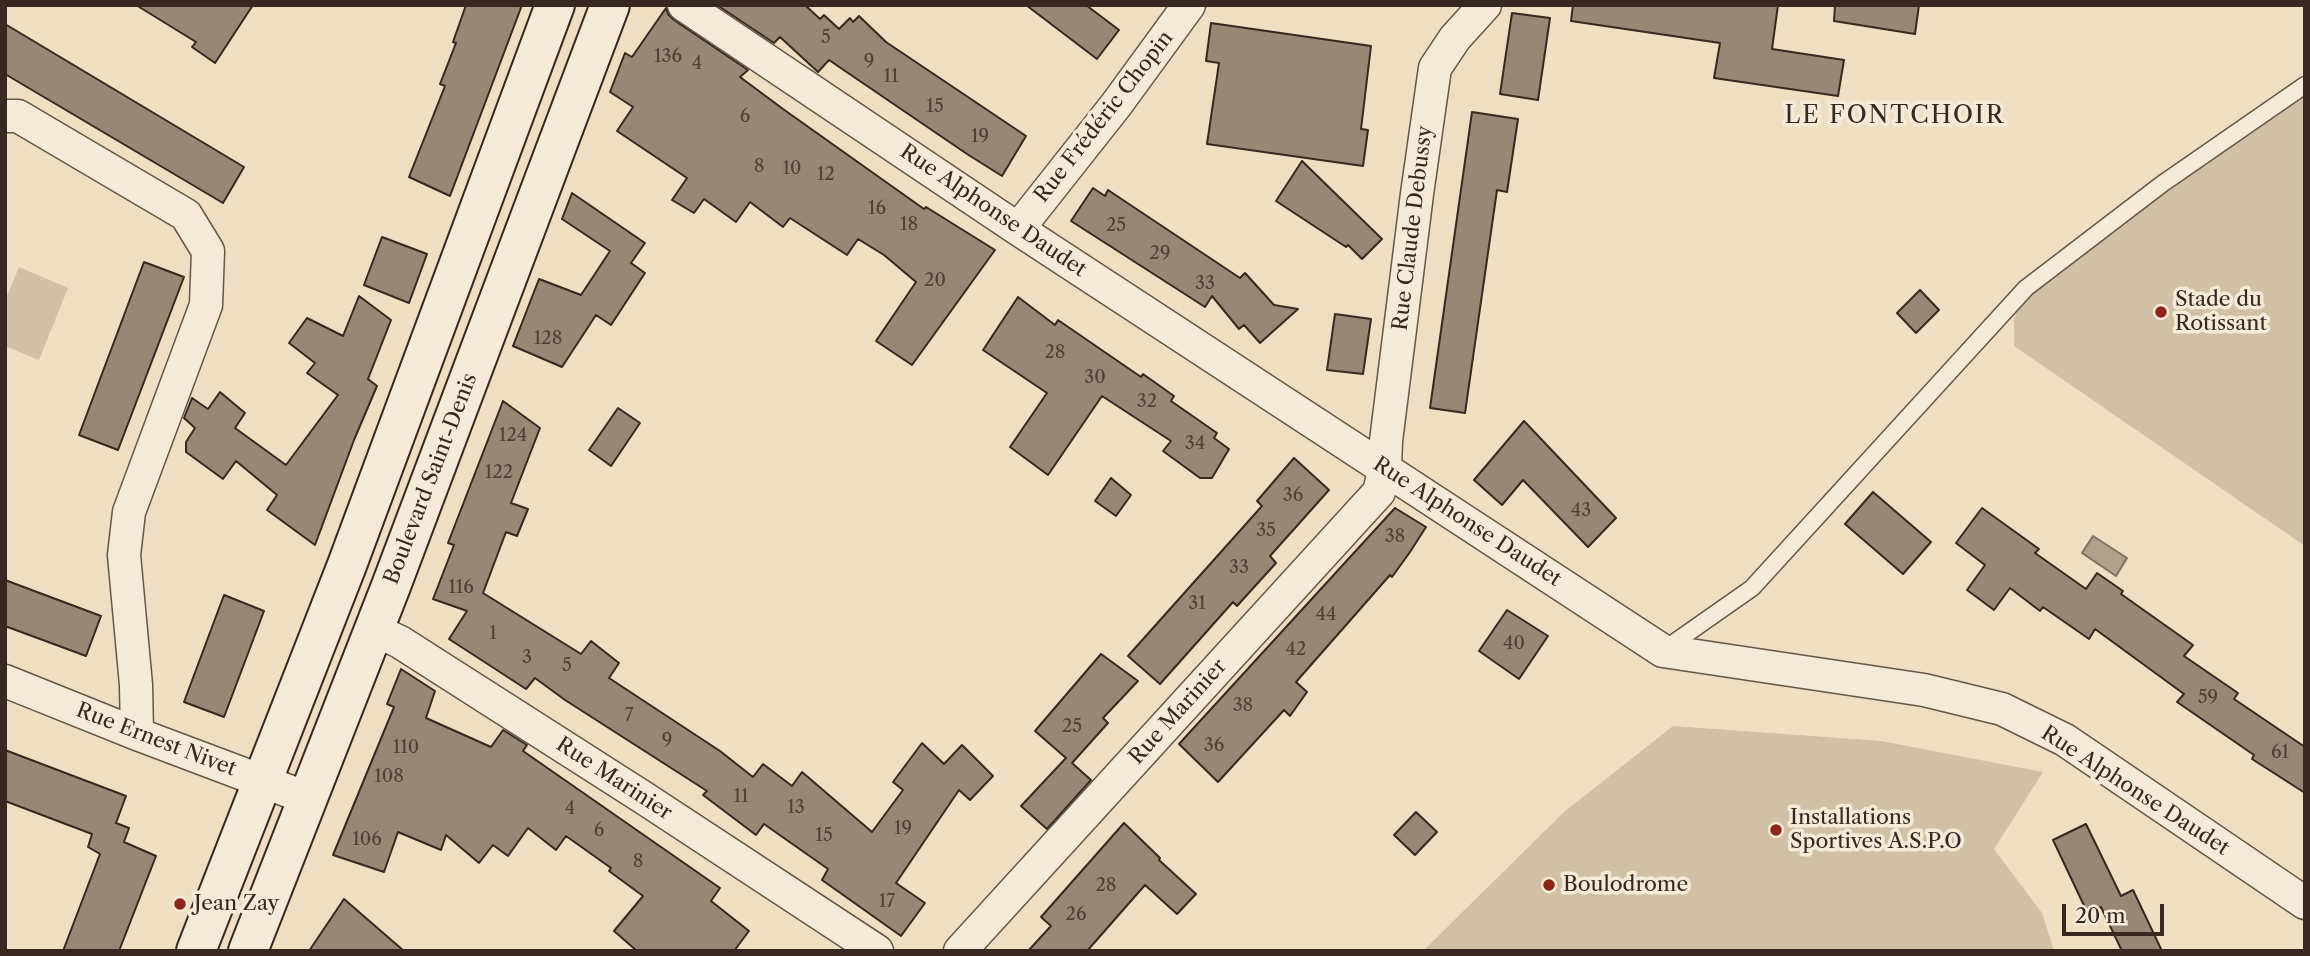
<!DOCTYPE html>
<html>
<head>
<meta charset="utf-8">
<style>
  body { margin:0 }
  #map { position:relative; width:2310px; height:956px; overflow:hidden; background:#f0dec2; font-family:"Libre Caslon Text",serif }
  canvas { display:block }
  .frame { position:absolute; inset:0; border:7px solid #382820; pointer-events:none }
  .scale { position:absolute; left:2062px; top:904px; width:102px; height:32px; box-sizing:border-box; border:4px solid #382820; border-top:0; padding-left:9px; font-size:21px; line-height:24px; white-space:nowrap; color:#382820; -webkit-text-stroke:5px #f5ead7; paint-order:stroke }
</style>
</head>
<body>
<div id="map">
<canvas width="2310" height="956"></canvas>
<div class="frame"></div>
<div class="scale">20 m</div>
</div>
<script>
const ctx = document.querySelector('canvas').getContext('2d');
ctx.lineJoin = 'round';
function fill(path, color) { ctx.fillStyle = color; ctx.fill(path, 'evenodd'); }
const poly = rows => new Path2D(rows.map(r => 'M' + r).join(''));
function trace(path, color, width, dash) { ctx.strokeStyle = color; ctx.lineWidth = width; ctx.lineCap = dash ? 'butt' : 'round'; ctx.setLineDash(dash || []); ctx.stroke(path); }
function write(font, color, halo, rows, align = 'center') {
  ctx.font = font + ' "Libre Caslon Text",serif'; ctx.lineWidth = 7; ctx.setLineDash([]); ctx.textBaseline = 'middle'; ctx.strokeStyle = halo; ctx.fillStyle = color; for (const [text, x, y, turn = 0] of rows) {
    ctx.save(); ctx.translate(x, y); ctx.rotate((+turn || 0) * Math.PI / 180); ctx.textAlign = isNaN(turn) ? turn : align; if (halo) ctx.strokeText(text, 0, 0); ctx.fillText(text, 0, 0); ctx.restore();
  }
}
const green = poly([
  [2305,94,2305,546,2014,346,2014,320,2019,303,2125,219],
  [19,267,68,288,39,360,5,346,5,301],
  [1673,726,1881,741,2043,772,1994,849,2042,913,2054,951,1423,951,1564,812]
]);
const water = poly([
  [2093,536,2127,558,2116,576,2082,553,2093,536]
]);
const building = poly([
  [136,5,253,5,215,63,192,47,196,42,136,5],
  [466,5,522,5,450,196,409,177,445,86,440,84,456,43,453,42,466,5],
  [717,5,805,5,820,19,824,15,839,29,850,18,853,22,859,16,886,42,1026,136,1002,176,967,154,829,60,818,72,780,37,774,43,717,5],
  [1026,5,1086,5,1119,30,1097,59,1026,5],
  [1573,5,1778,5,1772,49,1844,60,1838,96,1714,78,1720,43,1571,21,1573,5],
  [1835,5,1919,5,1915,34,1834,21,1835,5],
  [666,8,668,14,674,20,748,70,740,77,783,109,924,209,926,207,995,250,912,365,876,341,916,282,884,255,858,239,847,255,790,218,783,227,750,202,736,222,704,199,694,213,672,200,687,178,617,131,633,107,610,92,625,53,632,57,666,8],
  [1512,13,1550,18,1538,100,1500,94,1512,13],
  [1211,23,1371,46,1361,129,1368,130,1363,166,1207,144,1219,63,1206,61,1211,23],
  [5,24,244,167,223,203,5,74,5,24],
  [1472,112,1518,119,1507,192,1497,190,1465,413,1430,408,1472,112],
  [1302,161,1382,239,1362,259,1348,245,1346,247,1276,201,1302,161],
  [1093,188,1105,196,1108,190,1240,278,1245,273,1274,305,1298,309,1260,343,1244,325,1239,329,1212,296,1205,307,1071,221,1093,188],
  [572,193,645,243,631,263,645,273,611,325,596,315,562,367,513,346,539,279,581,295,610,251,562,219,572,193],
  [382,237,427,254,409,303,364,285,382,237],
  [144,262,184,277,118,450,79,435,144,262],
  [1920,290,1939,310,1916,333,1897,313,1920,290],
  [359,296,391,320,368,379,377,386,354,440,315,545,267,510,277,495,236,461,223,479,186,452,186,442,195,428,184,418,192,398,208,409,220,392,245,413,235,428,286,465,338,395,307,373,315,363,289,343,307,318,343,336,359,296],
  [1018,297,1055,325,1058,320,1141,377,1143,374,1174,396,1171,401,1217,433,1214,438,1229,449,1212,478,1200,478,1163,451,1171,441,1102,396,1048,475,1010,447,1047,393,983,350,1018,297],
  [1335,314,1371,319,1363,374,1327,370,1335,314],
  [503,401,540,428,511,503,528,509,517,536,506,532,483,593,581,654,591,641,619,663,609,678,720,751,753,777,763,764,792,786,802,772,872,832,903,790,893,782,922,743,944,764,962,745,993,776,970,800,959,790,896,883,925,903,901,936,822,880,828,869,764,824,756,835,703,795,707,791,565,700,535,678,526,689,449,639,467,611,433,599,454,545,448,543,503,401],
  [618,408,640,423,611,466,589,450,618,408],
  [1524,421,1616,518,1588,547,1523,480,1502,505,1474,480,1524,421],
  [1294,458,1329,490,1270,556,1276,563,1237,606,1233,602,1160,684,1128,656,1262,506,1257,501,1294,458],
  [1111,478,1131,495,1116,516,1095,501,1111,478],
  [1873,492,1931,542,1903,574,1845,524,1873,492],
  [1395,508,1426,527,1410,552,1392,577,1390,575,1296,682,1307,692,1290,716,1284,710,1218,782,1179,744,1395,508],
  [1982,508,2039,549,2035,553,2086,589,2097,573,2123,591,2121,594,2193,645,2184,656,2238,693,2234,699,2305,747,2305,793,2252,759,2254,755,2177,702,2184,694,2095,629,2089,639,2043,607,2040,611,2010,588,1994,610,1967,590,1985,565,1956,543,1982,508],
  [5,580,101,616,86,656,5,626,5,580],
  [224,595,264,611,224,717,184,702,224,595],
  [1507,610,1548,636,1519,679,1479,651,1507,610],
  [1101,654,1138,681,1103,718,1108,723,1072,763,1091,780,1047,829,1021,806,1066,758,1035,731,1101,654],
  [401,669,435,691,426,718,491,747,503,730,527,745,523,751,720,888,711,901,749,931,734,951,637,951,614,931,643,896,609,871,611,868,566,836,556,850,528,828,508,856,493,845,479,863,446,835,441,850,398,832,384,872,333,855,394,707,387,704,401,669],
  [5,750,126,796,116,823,129,828,124,842,156,856,119,951,63,951,100,854,88,847,92,834,5,801,5,750],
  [1416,812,1437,832,1415,855,1394,835,1416,812],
  [1124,823,1160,858,1159,860,1196,894,1177,914,1145,885,1087,951,1028,951,1051,926,1041,917,1124,823],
  [2086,824,2121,896,2133,890,2162,951,2122,951,2101,907,2088,914,2053,840,2086,824],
  [344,899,404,951,309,951,344,899]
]);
const service = poly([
  [1665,649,1752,588,2026,288,2162,184,2305,85]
]);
const minor = poly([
  [684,5,1018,229,1663,651,1924,690,2002,709,2065,740,2305,903],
  [5,116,18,116,186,215,208,251,206,305,129,512,124,555,136,685,137,734],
  [1018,229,1116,105,1189,5],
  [383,634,400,642,644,798,877,951],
  [5,681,137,734,307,798],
  [960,951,1379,492,1385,468,1386,441,1417,194,1435,68,1455,38,1485,5]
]);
const secondary = poly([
  [196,951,347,565,555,5],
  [248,951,391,586,610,5]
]);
const markers = [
  [2161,312,7,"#8f2418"],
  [1776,830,7,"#8f2418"],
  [1549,885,7,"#8f2418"],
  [180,904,7,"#8f2418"]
];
const numberNames = [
  ["5",826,38],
  ["136",668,57],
  ["9",869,62],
  ["4",697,64],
  ["11",891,77],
  ["15",935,107],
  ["6",745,117],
  ["19",980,137],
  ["8",759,167],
  ["10",792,169],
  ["12",826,175],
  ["16",877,209],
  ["18",909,225],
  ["25",1116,226],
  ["29",1160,254],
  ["20",935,281],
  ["33",1205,284],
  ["128",548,339],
  ["28",1055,353],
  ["30",1095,378],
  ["32",1147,402],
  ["124",513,436],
  ["34",1195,444],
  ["122",499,473],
  ["36",1293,496],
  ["43",1581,511],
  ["35",1266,531],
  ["38",1395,537],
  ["33",1239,568],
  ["116",461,588],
  ["31",1197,604],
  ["44",1326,615],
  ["1",493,634],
  ["40",1514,644],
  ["42",1296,650],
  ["3",527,658],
  ["5",567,666],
  ["59",2208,698],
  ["38",1243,706],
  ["7",629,716],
  ["25",1072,727],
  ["9",667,741],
  ["36",1214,746],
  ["110",406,748],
  ["61",2280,753],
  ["108",389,777],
  ["11",741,797],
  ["13",796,808],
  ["4",570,809],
  ["19",903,829],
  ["6",599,831],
  ["15",824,836],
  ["106",367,840],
  ["8",638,862],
  ["28",1106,886],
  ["17",887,902],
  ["26",1076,915]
];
const streetNames = [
  ["Rue Frédéric Chopin",1104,117,-52],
  ["Rue Alphonse Daudet",993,211,34],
  ["Rue Claude Debussy",1413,228,-83],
  ["Boulevard Saint-Denis",431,479,-69],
  ["Rue Alphonse Daudet",1467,522,33],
  ["Rue Marinier",1178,712,-48],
  ["Rue Ernest Nivet",156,740,21],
  ["Rue Marinier",614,779,33],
  ["Rue Alphonse Daudet",2135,791,33]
];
const poiNames = [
  ["Stade du",2175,300],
  ["Rotissant",2175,324],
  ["Installations",1790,818],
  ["Sportives A.S.P.O",1790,842],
  ["Boulodrome",1563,885],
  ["Jean Zay",194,904]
];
const quarterNames = [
  ["LE FONTCHOIR",1895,116]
];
fill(green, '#d1bfa6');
fill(water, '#b1a08b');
trace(water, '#817060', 2);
fill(building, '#988774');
trace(building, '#382820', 2);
trace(service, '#665648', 19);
trace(minor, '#665648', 35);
trace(secondary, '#382820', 42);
trace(service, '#f5ead7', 16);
trace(minor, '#f5ead7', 32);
trace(secondary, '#f5ead7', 38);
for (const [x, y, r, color] of markers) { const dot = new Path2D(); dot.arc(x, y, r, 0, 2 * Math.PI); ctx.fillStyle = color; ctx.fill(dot); trace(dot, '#f5ead7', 2.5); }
write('18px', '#504035', null, numberNames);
write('21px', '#382820', '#f5ead7', streetNames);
write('21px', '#382820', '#f5ead7', poiNames, 'left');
ctx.letterSpacing = '2px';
write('24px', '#382820', '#f5ead7', quarterNames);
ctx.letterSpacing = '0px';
</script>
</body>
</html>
